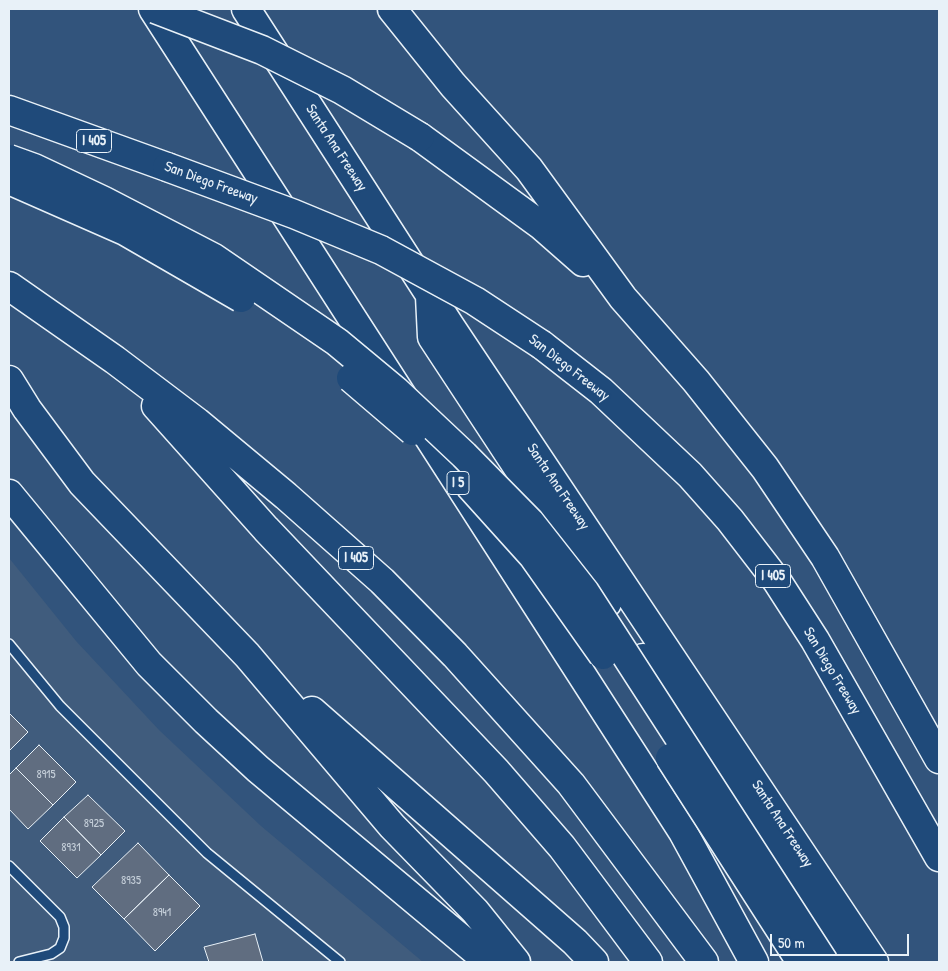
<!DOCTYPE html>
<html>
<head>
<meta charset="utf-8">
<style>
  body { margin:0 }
  #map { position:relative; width:948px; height:971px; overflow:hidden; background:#32547c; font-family:"Patrick Hand",sans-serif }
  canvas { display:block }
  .frame { position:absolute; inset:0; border:10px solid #e8f1f8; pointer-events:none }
  .scale { position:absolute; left:770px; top:934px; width:139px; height:22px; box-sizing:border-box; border:2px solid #e8f1f8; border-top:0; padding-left:6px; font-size:15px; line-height:18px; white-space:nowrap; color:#e8f1f8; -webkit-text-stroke:4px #1f4a7a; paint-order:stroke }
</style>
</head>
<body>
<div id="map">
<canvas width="948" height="971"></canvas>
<div class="frame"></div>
<div class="scale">50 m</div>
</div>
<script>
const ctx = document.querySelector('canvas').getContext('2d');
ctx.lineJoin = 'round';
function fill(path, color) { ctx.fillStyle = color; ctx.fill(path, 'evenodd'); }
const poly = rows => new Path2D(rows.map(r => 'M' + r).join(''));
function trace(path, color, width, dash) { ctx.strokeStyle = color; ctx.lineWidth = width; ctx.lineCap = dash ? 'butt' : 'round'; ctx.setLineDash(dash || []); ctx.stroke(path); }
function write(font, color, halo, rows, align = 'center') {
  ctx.font = font + ' "Patrick Hand",sans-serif'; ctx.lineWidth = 4.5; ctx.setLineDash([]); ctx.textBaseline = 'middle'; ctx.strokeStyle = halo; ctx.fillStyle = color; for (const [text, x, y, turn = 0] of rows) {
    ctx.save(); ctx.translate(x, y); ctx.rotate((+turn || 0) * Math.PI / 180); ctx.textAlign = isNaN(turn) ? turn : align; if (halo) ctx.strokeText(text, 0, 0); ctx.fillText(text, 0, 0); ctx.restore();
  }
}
const built = poly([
  [9,558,76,641,159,730,261,826,423,962,9,962]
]);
const building = poly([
  [9,713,28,732,9,751,9,713],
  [39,745,76,782,53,805,16,768,39,745],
  [16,768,53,805,28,829,9,809,9,775,16,768],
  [88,795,125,831,101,855,64,817,88,795],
  [64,817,101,855,77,878,40,841,64,817],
  [138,843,169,875,124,919,92,887,138,843],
  [169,875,200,906,155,951,124,919,169,875],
  [255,934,263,962,209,962,204,947,255,934]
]);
const lane = poly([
  [9,644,60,706,207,853,340,962],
  [9,866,60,917,64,927,64,938,60,948,51,954,19,962]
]);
const highway = poly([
  [153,9,683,832,754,962],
  [246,9,450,326,874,962],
  [392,9,453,85,529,169,623,298,696,381,765,468,825,557,939,759],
  [9,110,167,167],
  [420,137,542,226,583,262],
  [9,286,115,360,197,422,286,496,382,581,455,655,571,784,704,962],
  [430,296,432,337,607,603],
  [542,345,601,391,690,475,730,520,777,581,815,640,939,857],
  [9,380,27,409,82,483,247,655,392,826,475,911,516,962],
  [156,406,266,529,496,771,562,847,648,962],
  [9,494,149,664,206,721,258,769,489,962],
  [643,658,845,962],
  [312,711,575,942,594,962]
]);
const highwayBridge = poly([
  [155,9,262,50,342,90,420,137],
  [9,159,34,168,104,201,214,258,337,342,396,391,464,455,530,522,585,592,824,962],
  [167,167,294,214,381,250,475,301,542,345],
  [9,180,125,231,241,298],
  [351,378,413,431],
  [469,485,533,556,603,655],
  [670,758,801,962]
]);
const numberNames = [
  ["8915",46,775],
  ["8925",94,824],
  ["8931",71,848],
  ["8935",131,881],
  ["8941",162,913]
];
const shields = [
  [94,141,35],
  [458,483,22],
  [356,558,35],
  [773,576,35]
];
const shieldNames = [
  ["I 405",94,141],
  ["I 5",458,483],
  ["I 405",356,558],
  ["I 405",773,576]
];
const streetNames = [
  ["Santa Ana Freeway",336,148,57],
  ["San Diego Freeway",211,183,20],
  ["San Diego Freeway",569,368,38],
  ["Santa Ana Freeway",558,487,56],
  ["San Diego Freeway",832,671,59],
  ["Santa Ana Freeway",782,824,57]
];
fill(built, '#405c7d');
fill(building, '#606d80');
trace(building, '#e8f1f8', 1);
trace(lane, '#e8f1f8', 12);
trace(highway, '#e8f1f8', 31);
trace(lane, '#1f4a7a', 9);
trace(highway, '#1f4a7a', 28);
trace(highwayBridge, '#e8f1f8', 31, []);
trace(highwayBridge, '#1f4a7a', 28);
write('12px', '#c6d0da', null, numberNames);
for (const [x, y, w] of shields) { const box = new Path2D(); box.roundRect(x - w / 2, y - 11.5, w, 23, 4); ctx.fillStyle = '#1f4a7a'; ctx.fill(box); trace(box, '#e8f1f8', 1); }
write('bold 14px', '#e8f1f8', null, shieldNames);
write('15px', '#e8f1f8', '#1f4a7a', streetNames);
</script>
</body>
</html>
